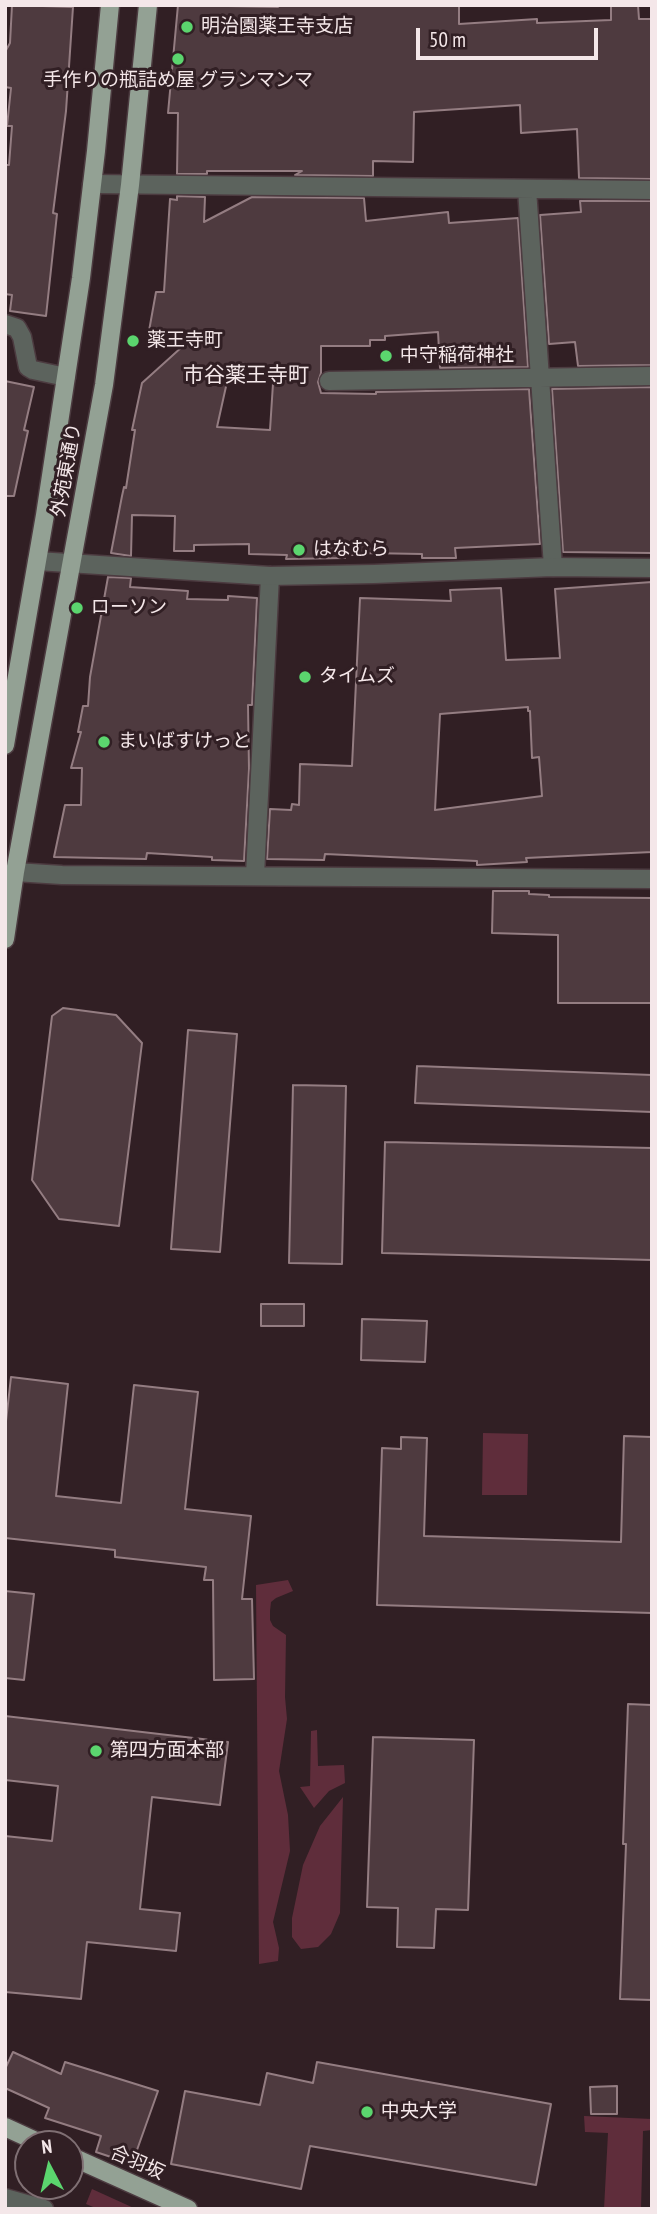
<!DOCTYPE html>
<html>
<head>
<meta charset="utf-8">
<style>
  body { margin:0 }
  #map { position:relative; width:657px; height:2214px; overflow:hidden; background:#311f24; font-family:"PT Sans Narrow",sans-serif }
  canvas { display:block }
  .frame { position:absolute; inset:0; border:7px solid #f4e7e9; pointer-events:none }
  .north { position:absolute; left:14px; top:2130px; width:70px; height:70px; box-sizing:border-box; background:#311f24; border:2px solid #7f6f73; border-radius:50%; rotate:353deg; font-size:19px; font-weight:700; line-height:28px; text-align:center; color:#f4e7e9 }
  .north::after { content:''; display:block; margin:auto; width:24px; height:32px; background:#5bd56e; clip-path:polygon(50% 0,100% 100%,50% 72%,0 100%) }
  .scale { position:absolute; left:416px; top:28px; width:182px; height:32px; box-sizing:border-box; border:4px solid #f4e7e9; border-top:0; padding-left:9px; font-size:21px; line-height:24px; white-space:nowrap; color:#f4e7e9; -webkit-text-stroke:5px #311f24; paint-order:stroke }
</style>
</head>
<body>
<div id="map">
<canvas width="657" height="2214"></canvas>
<div class="frame"></div>
<div class="north">N</div>
<div class="scale">50 m</div>
</div>
<script>
const ctx = document.querySelector('canvas').getContext('2d');
ctx.lineJoin = 'round';
function fill(path, color) { ctx.fillStyle = color; ctx.fill(path, 'evenodd'); }
const poly = rows => new Path2D(rows.map(r => 'M' + r).join(''));
function trace(path, color, width, dash) { ctx.strokeStyle = color; ctx.lineWidth = width; ctx.lineCap = dash ? 'butt' : 'round'; ctx.setLineDash(dash || []); ctx.stroke(path); }
function write(font, color, halo, rows, align = 'center') {
  ctx.font = font + ' "PT Sans Narrow","Noto Sans JP",sans-serif'; ctx.lineWidth = 6; ctx.setLineDash([]); ctx.textBaseline = 'middle'; ctx.strokeStyle = halo; ctx.fillStyle = color; for (const [text, x, y, turn = 0] of rows) {
    ctx.save(); ctx.translate(x, y); ctx.rotate((+turn || 0) * Math.PI / 180); ctx.textAlign = isNaN(turn) ? turn : align; if (halo) ctx.strokeText(text, 0, 0); ctx.fillText(text, 0, 0); ctx.restore();
  }
}
const green = poly([
  [483,1433,528,1434,527,1495,482,1495],
  [288,1580,293,1591,276,1598,271,1602,270,1611,270,1620,273,1626,286,1635,285,1697,287,1719,279,1771,288,1815,290,1851,273,1922,279,1948,278,1961,259,1964,256,1585],
  [317,1730,318,1766,344,1765,345,1783,329,1791,314,1808,300,1787,310,1786,311,1731],
  [343,1797,340,1913,331,1934,318,1947,301,1949,292,1937,292,1918,303,1865,320,1826],
  [584,2116,652,2119,652,2130,643,2131,641,2209,604,2209,608,2133,585,2132],
  [92,2189,136,2209,98,2209,86,2204]
]);
const building = poly([
  [12,5,73,7,66,111,53,213,57,214,46,316,10,311,12,295,5,294,5,165,9,165,12,126,7,126,11,88,5,87,5,52,10,43,12,5],
  [178,5,278,7,278,5,459,5,459,24,537,19,537,23,611,20,611,5,638,5,639,19,652,19,652,179,579,178,577,129,521,133,520,105,414,112,413,162,373,161,373,176,295,175,302,171,207,171,207,174,177,174,178,113,168,113,178,5],
  [177,196,205,197,204,222,252,197,364,198,366,221,448,212,449,223,518,218,528,367,440,368,438,332,385,336,385,340,370,340,370,346,321,346,321,373,318,382,321,393,376,394,376,392,529,389,540,544,455,548,456,558,422,558,422,554,367,553,367,555,345,555,345,558,286,559,287,555,249,554,249,544,194,545,194,551,174,551,175,516,132,515,131,556,111,553,122,496,124,487,126,488,135,430,132,430,142,383,183,346,147,342,156,292,164,292,170,199,177,200,177,196],
  [238,363,274,368,270,430,217,427,231,364,238,365,238,363],
  [580,201,652,201,652,365,578,366,575,342,549,344,540,215,581,212,580,201],
  [5,381,34,387,24,430,28,431,14,496,5,496,5,381],
  [652,387,652,553,563,552,552,389,652,387],
  [108,577,131,578,130,587,188,591,187,599,228,600,228,596,257,598,252,705,248,705,249,769,244,861,212,860,212,857,147,853,146,859,54,857,65,805,81,805,82,768,71,768,81,732,78,732,83,706,88,706,90,677,108,577],
  [652,582,652,852,526,858,527,862,477,865,477,861,325,854,324,860,267,859,270,809,291,810,292,804,299,805,300,764,352,766,360,598,451,601,450,590,501,588,506,660,560,658,555,589,652,582],
  [528,707,528,711,530,711,532,758,539,757,542,796,435,810,440,714,528,707],
  [493,891,529,891,529,894,549,895,549,897,652,898,652,1003,558,1003,558,935,492,933,493,891],
  [63,1008,116,1015,142,1043,119,1226,59,1219,32,1180,52,1016,63,1008],
  [188,1030,237,1034,220,1252,171,1249,188,1030],
  [417,1066,652,1075,652,1112,415,1103,417,1066],
  [293,1085,346,1086,342,1264,289,1263,293,1085],
  [385,1142,652,1148,652,1260,382,1253,385,1142],
  [261,1304,304,1304,304,1326,261,1326,261,1304],
  [362,1319,427,1321,425,1362,361,1360,362,1319],
  [11,1377,68,1384,56,1496,121,1503,134,1385,198,1392,185,1509,251,1516,242,1599,252,1599,254,1679,214,1680,213,1580,204,1580,206,1567,115,1557,115,1550,5,1538,5,1430,11,1377],
  [624,1436,652,1437,652,1613,377,1605,382,1448,401,1449,401,1437,427,1438,424,1536,621,1542,624,1436],
  [5,1591,34,1594,24,1680,5,1678,5,1591],
  [628,1704,652,1705,652,2000,620,1999,626,1844,623,1844,628,1704],
  [5,1716,228,1742,220,1805,152,1797,140,1909,180,1913,176,1951,87,1942,81,1999,5,1992,5,1836,52,1841,58,1786,5,1780,5,1716],
  [373,1737,474,1740,468,1910,436,1909,434,1948,397,1947,398,1908,367,1907,373,1737],
  [13,2052,61,2074,65,2062,158,2091,132,2164,96,2152,101,2136,45,2118,49,2108,5,2088,5,2069,13,2052],
  [317,2062,551,2104,536,2185,310,2146,301,2189,171,2164,185,2091,260,2105,267,2073,313,2083,317,2062],
  [617,2086,617,2114,591,2114,590,2087,617,2086]
]);
const minor = poly([
  [92,184,652,190],
  [527,189,553,567],
  [5,324,17,328,22,337,28,367,33,370,66,377],
  [329,381,652,376],
  [15,872,62,875,652,879],
  [255,875,270,576],
  [5,2198,44,2209]
]);
const tertiary = poly([
  [37,561,270,576,374,574,553,567,652,568]
]);
const primary = poly([
  [5,745,45,515,81,278,96,151,110,5],
  [5,939,15,872,104,385,130,185,148,5],
  [5,2127,42,2144],
  [70,2156,188,2209]
]);
const markers = [
  [187,27,7,"#5bd56e"],
  [178,59,7,"#5bd56e"],
  [133,341,7,"#5bd56e"],
  [386,356,7,"#5bd56e"],
  [299,550,7,"#5bd56e"],
  [77,608,7,"#5bd56e"],
  [305,677,7,"#5bd56e"],
  [104,742,7,"#5bd56e"],
  [96,1751,7,"#5bd56e"],
  [367,2112,7,"#5bd56e"]
];
const poiNames = [
  ["明治園薬王寺支店",201,27],
  ["手作りの瓶詰め屋 グランマンマ",178,81,"center"],
  ["薬王寺町",147,341],
  ["中守稲荷神社",400,356],
  ["はなむら",313,550],
  ["ローソン",91,608],
  ["タイムズ",319,677],
  ["まいばすけっと",118,742],
  ["第四方面本部",110,1751],
  ["中央大学",381,2112]
];
const streetNames = [
  ["外苑東通り",67,470,-80],
  ["合羽坂",137,2163,24]
];
const neighbourhoodNames = [
  ["市谷薬王寺町",246,376]
];
fill(green, '#5f2d3b');
fill(building, '#4e3a3f');
trace(building, '#947d82', 2);
trace(minor, '#4c3b40', 21);
trace(tertiary, '#4c3b40', 21);
trace(primary, '#4c3b40', 21);
trace(minor, '#5c635d', 18);
trace(tertiary, '#5c635d', 18);
trace(primary, '#93a194', 18);
for (const [x, y, r, color] of markers) { const dot = new Path2D(); dot.arc(x, y, r, 0, 2 * Math.PI); ctx.fillStyle = color; ctx.fill(dot); trace(dot, '#311f24', 2.5); }
write('19px', '#f4e7e9', '#311f24', poiNames, 'left');
write('19px', '#f4e7e9', '#311f24', streetNames);
write('21px', '#f4e7e9', '#311f24', neighbourhoodNames);
</script>
</body>
</html>
